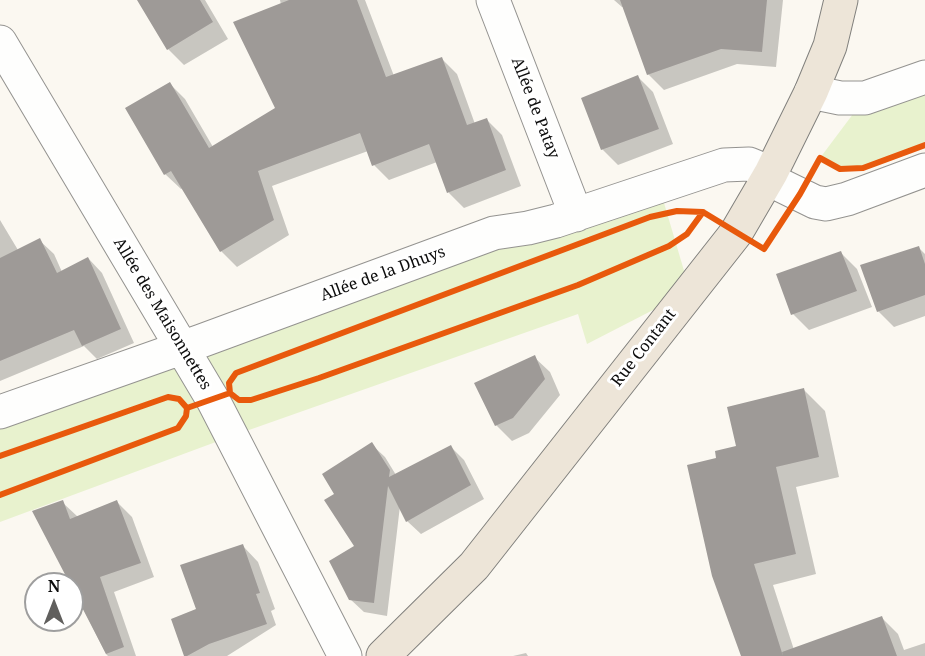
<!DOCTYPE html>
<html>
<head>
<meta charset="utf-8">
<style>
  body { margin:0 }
  #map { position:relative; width:925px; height:656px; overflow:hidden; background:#fbf8f1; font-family:"Noto Serif",serif }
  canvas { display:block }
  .north { position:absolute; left:24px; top:572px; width:60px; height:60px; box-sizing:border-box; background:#fff; border:2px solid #9e9e9e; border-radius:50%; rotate:0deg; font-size:16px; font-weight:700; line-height:24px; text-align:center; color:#0d0d0d }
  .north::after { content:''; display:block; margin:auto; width:21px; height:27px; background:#605f5d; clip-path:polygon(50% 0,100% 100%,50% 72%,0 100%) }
</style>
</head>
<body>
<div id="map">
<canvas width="925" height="656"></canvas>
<div class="north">N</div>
</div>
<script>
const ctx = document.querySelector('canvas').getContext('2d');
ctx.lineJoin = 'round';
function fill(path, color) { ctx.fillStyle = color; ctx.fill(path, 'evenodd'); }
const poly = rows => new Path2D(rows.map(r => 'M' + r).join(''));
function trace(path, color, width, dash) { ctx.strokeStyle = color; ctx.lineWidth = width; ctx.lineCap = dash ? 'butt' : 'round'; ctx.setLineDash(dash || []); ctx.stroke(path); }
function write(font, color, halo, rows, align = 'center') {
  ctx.font = font + ' "Noto Serif",serif'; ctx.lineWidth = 6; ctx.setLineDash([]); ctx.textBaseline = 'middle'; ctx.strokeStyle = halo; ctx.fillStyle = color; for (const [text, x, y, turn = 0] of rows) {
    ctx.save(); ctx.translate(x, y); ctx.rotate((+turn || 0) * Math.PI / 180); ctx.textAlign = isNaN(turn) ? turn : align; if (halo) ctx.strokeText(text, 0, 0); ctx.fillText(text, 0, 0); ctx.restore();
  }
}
const green = poly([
  [925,77,925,145,863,168,842,169,820,158,865,98],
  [659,186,690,291,587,344,578,314,232,436,0,522,0,410]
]);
const shadow = poly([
  [139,0,205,0,228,39,184,65,168,49],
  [280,0,365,0,394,76,442,59,457,74,475,124,487,120,502,135,521,186,464,208,449,193,437,162,389,180,374,165,368,151,272,186,289,235,237,267,221,251,183,188,181,189,165,174,170,84,185,99,213,147,277,108,281,5],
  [614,0,783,0,776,67,737,64,664,90,648,74,624,7,622,7],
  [638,77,653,92,673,144,618,165,602,149],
  [0,220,18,250,39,240,54,254,62,272,88,258,102,273,134,343,97,359,84,346,0,381],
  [919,248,925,254,925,316,894,327,878,311],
  [841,253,857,269,872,307,809,330,793,314],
  [534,357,550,372,560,395,529,433,512,441,496,425],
  [804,390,825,411,839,477,796,487,816,574,773,585,796,656,743,656,718,459,737,447],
  [371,444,385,457,396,475,451,447,464,460,484,499,421,534,407,521,400,506,387,616,364,612,350,599,356,547,336,494],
  [62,502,78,517,117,502,132,517,154,577,114,592,136,656,108,656,106,654,71,584],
  [242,545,258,562,275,609,271,611,276,625,227,656,185,656,198,610],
  [882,618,898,634,904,650,925,643,925,656,830,656],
  [526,653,528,656,513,656]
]);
const building = poly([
  [137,0,200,0,213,22,167,50],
  [289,0,357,0,386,77,442,57,467,125,487,118,506,170,447,193,429,144,372,166,360,133,258,171,274,220,220,252,171,171,164,175,125,108,170,82,209,148,275,108,233,22],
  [620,0,767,0,762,52,721,49,647,75],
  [638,75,659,129,601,150,581,98],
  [40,238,57,273,88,257,121,329,82,346,74,330,0,361,0,258],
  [919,246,925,264,925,295,877,312,860,265],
  [841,251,857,291,791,315,776,274],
  [535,355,545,379,513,418,495,426,474,383],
  [804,388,819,457,776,467,796,554,754,564,783,656,741,656,712,576,687,465,716,458,715,451,736,446,727,407],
  [372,442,390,470,389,477,451,445,471,485,406,522,388,486,374,603,349,600,329,561,354,546,324,500,334,494,322,474],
  [63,500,70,519,117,500,141,563,100,577,124,647,106,654,72,588,72,584,70,584,32,511],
  [243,544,260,593,256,594,267,624,209,644,187,656,184,656,171,619,196,609,180,565],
  [882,616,897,656,783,656,782,652]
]);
const minor = poly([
  [493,0,576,215],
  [0,42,213,400,345,656],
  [811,92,840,98,865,98,925,77],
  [768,179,815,202,826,204,847,199,925,170],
  [0,412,201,341,494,233,528,228,556,221,724,165,749,164,771,173]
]);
const major = poly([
  [383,656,474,566,736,233,771,173,811,92,830,46,841,0]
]);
const cycleway = poly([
  [230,393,229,383,236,373,650,217,677,211,703,212],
  [0,456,168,397,179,399,187,408],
  [0,495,178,428,186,416,187,408,230,393,239,400,251,400,319,378,578,285,669,246,687,234,703,212,764,249,800,194,820,158,840,169,863,168,925,145]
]);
const streetNames = [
  ["Allée de Patay",535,108,69],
  ["Allée de la Dhuys",383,274,-20],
  ["Allée des Maisonnettes",162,314,59],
  ["Rue Contant",644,348,-52]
];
fill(green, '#e8f2ce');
fill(shadow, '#0003');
fill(building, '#9e9a97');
trace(minor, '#949390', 35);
trace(major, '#81807d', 35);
trace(minor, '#fefefd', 33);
trace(major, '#ede5d8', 33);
trace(cycleway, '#e8590c', 6);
write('16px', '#0d0d0d', '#fff', streetNames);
</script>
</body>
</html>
